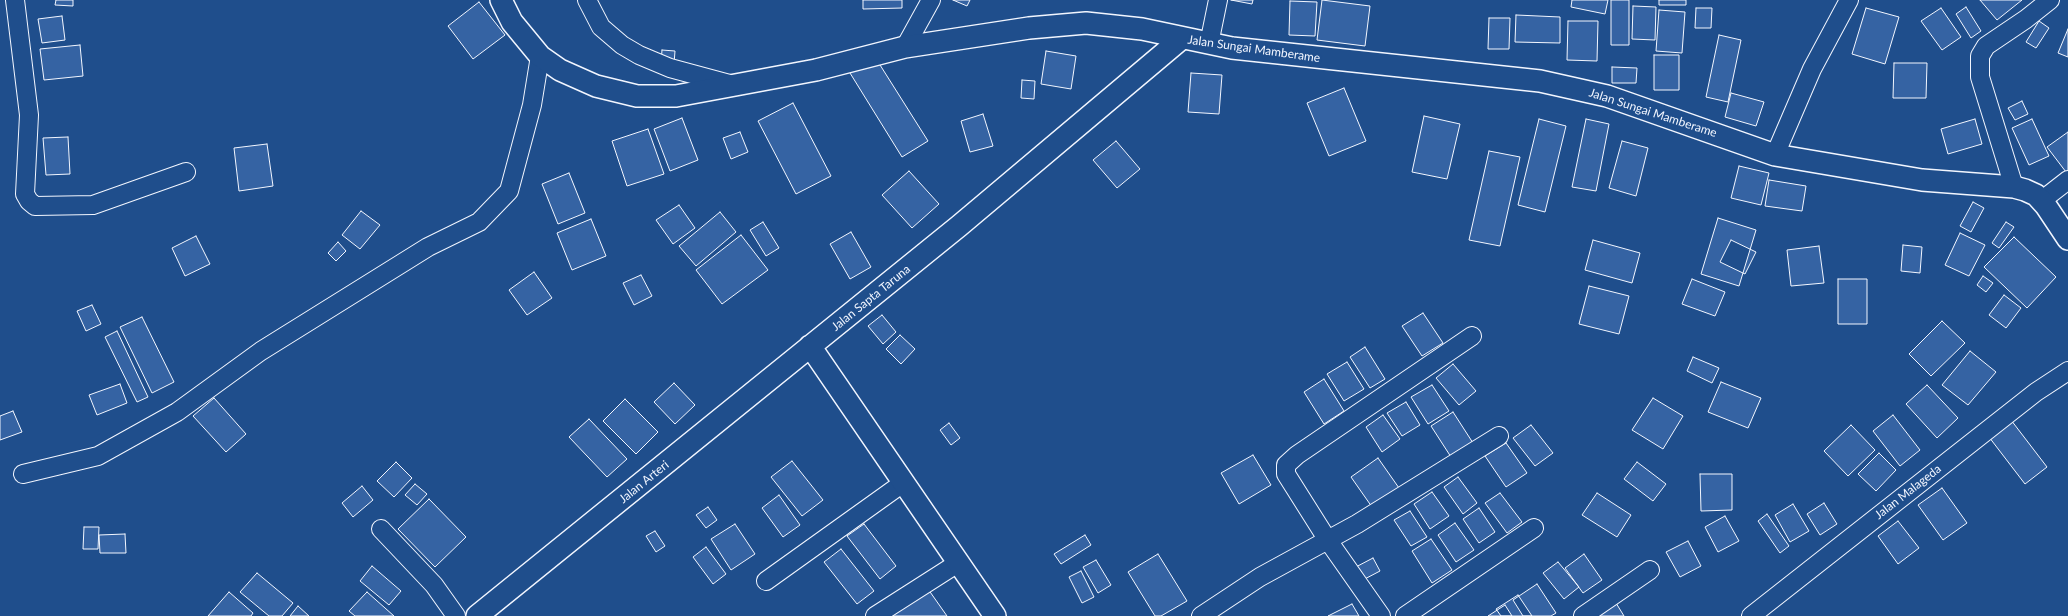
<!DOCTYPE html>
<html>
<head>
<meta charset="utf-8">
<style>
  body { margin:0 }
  canvas { display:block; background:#1f4e8c }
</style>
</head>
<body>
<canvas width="2068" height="616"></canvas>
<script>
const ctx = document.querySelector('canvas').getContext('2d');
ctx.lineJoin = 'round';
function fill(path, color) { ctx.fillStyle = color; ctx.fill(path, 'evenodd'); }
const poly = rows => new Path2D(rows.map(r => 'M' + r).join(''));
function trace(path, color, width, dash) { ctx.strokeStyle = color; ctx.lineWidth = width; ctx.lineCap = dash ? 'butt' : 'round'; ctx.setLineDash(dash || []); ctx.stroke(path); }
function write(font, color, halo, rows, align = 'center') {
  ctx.font = font + ' Lato,sans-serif'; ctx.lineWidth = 4; ctx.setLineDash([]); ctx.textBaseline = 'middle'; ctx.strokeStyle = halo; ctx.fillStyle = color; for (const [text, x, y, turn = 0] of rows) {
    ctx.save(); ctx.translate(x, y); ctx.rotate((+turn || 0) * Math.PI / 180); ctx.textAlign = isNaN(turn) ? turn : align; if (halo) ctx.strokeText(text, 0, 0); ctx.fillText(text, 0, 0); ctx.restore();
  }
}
const building = poly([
  [56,0,73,0,73,6,55,5,56,0],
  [863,0,902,0,902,8,863,9,863,0],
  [953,0,970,0,967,6,953,0],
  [1231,0,1253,0,1252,4,1231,0],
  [1322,0,1370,6,1365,46,1317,40,1322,0],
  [1572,0,1608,0,1605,14,1571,7,1572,0],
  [1611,0,1629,0,1629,45,1611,45,1611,0],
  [1659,0,1686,0,1686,5,1659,5,1659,0],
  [1980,0,2022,0,1997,20,1980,0],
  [1290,1,1317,2,1315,36,1289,35,1290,1],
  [479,2,505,35,473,59,448,26,479,2],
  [1633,6,1656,7,1655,40,1632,39,1633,6],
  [1966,7,1981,31,1971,38,1956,14,1966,7],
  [1696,8,1712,8,1711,28,1695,28,1696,8],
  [1866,8,1899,17,1885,64,1852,54,1866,8],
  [1941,8,1961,37,1942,50,1921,21,1941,8],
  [1659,10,1685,12,1682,53,1656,51,1659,10],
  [1516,15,1560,17,1560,43,1515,42,1516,15],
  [62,16,65,40,42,43,38,19,62,16],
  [1489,18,1510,18,1509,49,1488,49,1489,18],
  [1568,21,1598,21,1597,61,1567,60,1568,21],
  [2039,21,2049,28,2036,48,2026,42,2039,21],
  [2068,29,2068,57,2058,53,2068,29],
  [1719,35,1741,40,1728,102,1706,97,1719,35],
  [80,45,83,76,44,80,40,49,80,45],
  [662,50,675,51,674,64,661,64,662,50],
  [1046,51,1076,56,1071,89,1041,84,1046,51],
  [1654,55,1679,55,1679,90,1654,90,1654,55],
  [875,57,928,141,902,157,850,73,875,57],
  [1894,63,1927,63,1926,98,1893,98,1894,63],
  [1612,67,1637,68,1636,83,1612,83,1612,67],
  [1191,73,1222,75,1219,114,1188,112,1191,73],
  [1022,80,1035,81,1034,99,1021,98,1022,80],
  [1344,88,1366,141,1329,156,1307,103,1344,88],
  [1731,93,1764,102,1756,126,1725,117,1731,93],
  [2022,101,2028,114,2015,120,2008,108,2022,101],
  [793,103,831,176,796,194,758,121,793,103],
  [983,114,993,146,970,152,961,121,983,114],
  [1424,116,1460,124,1447,179,1412,172,1424,116],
  [682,118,698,160,670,171,654,129,682,118],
  [1539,119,1566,126,1545,212,1518,205,1539,119],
  [1586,119,1609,124,1596,191,1572,187,1586,119],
  [1975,119,1982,144,1948,154,1941,129,1975,119],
  [2032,119,2049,156,2029,165,2012,128,2032,119],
  [648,129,664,174,627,186,612,141,648,129],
  [740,132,748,152,731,159,723,138,740,132],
  [2068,132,2068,171,2066,172,2047,147,2068,132],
  [68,137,70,174,46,175,43,138,68,137],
  [1116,141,1140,169,1117,188,1093,160,1116,141],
  [1622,141,1648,148,1636,196,1609,188,1622,141],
  [267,144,273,186,239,191,234,148,267,144],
  [1489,151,1520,157,1500,246,1469,240,1489,151],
  [1739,166,1769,173,1761,205,1731,198,1739,166],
  [909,171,939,204,912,228,882,195,909,171],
  [569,173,585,213,558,224,542,184,569,173],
  [1769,180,1806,186,1802,211,1765,206,1769,180],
  [1973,202,1984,208,1971,232,1960,226,1973,202],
  [679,205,695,228,673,244,656,220,679,205],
  [361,211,380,225,360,249,342,235,361,211],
  [720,212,736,232,696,266,679,246,720,212],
  [1718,218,1756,230,1739,286,1701,274,1718,218],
  [591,219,606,256,572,270,557,233,591,219],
  [763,222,779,248,766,256,750,230,763,222],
  [2006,222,2014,227,1999,248,1992,243,2006,222],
  [851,232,871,267,850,279,830,244,851,232],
  [1960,233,1985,245,1969,276,1945,265,1960,233],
  [741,235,768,270,722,304,696,270,741,235],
  [196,236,210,264,185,276,172,248,196,236],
  [2014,237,2056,277,2027,308,1984,267,2014,237],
  [1593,240,1640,253,1632,283,1585,270,1593,240],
  [1731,240,1756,252,1745,274,1720,262,1731,240],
  [338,242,346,251,336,261,328,253,338,242],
  [1903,245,1922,247,1920,273,1901,271,1903,245],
  [1819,246,1824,283,1791,286,1787,250,1819,246],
  [534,272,552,298,527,315,509,290,534,272],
  [641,275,652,296,634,305,623,283,641,275],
  [1983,276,1993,283,1986,292,1977,285,1983,276],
  [1692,279,1725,292,1715,316,1682,304,1692,279],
  [1838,279,1867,279,1867,324,1838,324,1838,279],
  [1589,286,1629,296,1619,334,1579,324,1589,286],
  [2004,295,2021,308,2006,328,1989,315,2004,295],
  [92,305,101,324,86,331,77,311,92,305],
  [1423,313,1443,343,1422,356,1402,326,1423,313],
  [882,315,896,332,883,344,868,326,882,315],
  [142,317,174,382,152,393,120,327,142,317],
  [1942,321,1965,343,1931,376,1909,354,1942,321],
  [117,331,148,397,137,402,105,337,117,331],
  [900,335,915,349,901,364,886,349,900,335],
  [1365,347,1385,379,1370,388,1350,357,1365,347],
  [1970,351,1996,372,1968,405,1942,385,1970,351],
  [1693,357,1719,368,1712,383,1687,371,1693,357],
  [1347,362,1364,389,1344,401,1327,374,1347,362],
  [1453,364,1476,391,1459,405,1436,378,1453,364],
  [1324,379,1344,411,1324,424,1304,392,1324,379],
  [1721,382,1761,398,1748,428,1708,412,1721,382],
  [674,383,695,405,675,424,654,402,674,383],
  [120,384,127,403,97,415,89,395,120,384],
  [1432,385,1449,411,1428,424,1411,397,1432,385],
  [1927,385,1958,418,1937,438,1906,404,1927,385],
  [214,398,246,434,226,452,193,416,214,398],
  [1653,398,1683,416,1663,449,1632,430,1653,398],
  [625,399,658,432,636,454,603,421,625,399],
  [1406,402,1420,425,1402,436,1387,413,1406,402],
  [13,411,22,432,0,440,0,416,13,411],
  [1453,412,1473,443,1451,457,1431,426,1453,412],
  [1383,415,1400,439,1382,452,1366,427,1383,415],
  [1893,415,1920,450,1900,466,1873,431,1893,415],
  [589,419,627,459,607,477,569,437,589,419],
  [2011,420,2047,467,2025,484,1989,437,2011,420],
  [949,423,960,438,951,445,940,430,949,423],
  [1531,425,1553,453,1535,466,1513,438,1531,425],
  [1851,425,1875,450,1848,476,1824,451,1851,425],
  [1506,443,1527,473,1506,487,1485,456,1506,443],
  [1879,453,1896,470,1876,491,1858,474,1879,453],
  [1253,455,1271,485,1239,504,1221,473,1253,455],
  [1378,458,1399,488,1372,507,1351,477,1378,458],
  [792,461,823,500,802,516,771,477,792,461],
  [396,462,412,478,394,497,377,481,396,462],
  [1637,462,1666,484,1653,501,1624,479,1637,462],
  [1700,474,1732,474,1732,510,1701,511,1700,474],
  [1458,477,1477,503,1463,514,1444,487,1458,477],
  [415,484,427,494,417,505,405,495,415,484],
  [362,486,373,500,353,517,342,503,362,486],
  [1942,488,1967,523,1943,540,1918,505,1942,488],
  [1432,492,1449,516,1430,529,1414,504,1432,492],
  [1500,493,1522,522,1507,533,1485,503,1500,493],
  [1597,493,1631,515,1617,537,1582,515,1597,493],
  [779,495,800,525,783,537,762,508,779,495],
  [429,499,466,537,435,567,398,529,429,499],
  [1824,503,1837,524,1820,535,1807,514,1824,503],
  [1793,504,1809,531,1790,542,1775,515,1793,504],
  [708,507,717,520,706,528,696,515,708,507],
  [1479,508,1495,532,1479,543,1463,519,1479,508],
  [1410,511,1427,537,1411,546,1394,520,1410,511],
  [1767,514,1789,546,1780,553,1758,521,1767,514],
  [1725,516,1739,541,1718,552,1705,527,1725,516],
  [1898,521,1919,548,1898,564,1878,536,1898,521],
  [1455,523,1474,550,1456,562,1438,535,1455,523],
  [735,524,755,554,731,570,711,539,735,524],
  [864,524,896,566,880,579,847,536,864,524],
  [84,527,99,527,98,549,83,549,84,527],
  [655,531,665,546,656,552,646,536,655,531],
  [125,534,126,553,100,553,99,535,125,534],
  [1085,535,1091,545,1061,564,1054,554,1085,535],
  [1431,539,1452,570,1432,583,1412,551,1431,539],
  [1688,541,1701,566,1680,577,1666,552,1688,541],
  [706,547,726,574,713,584,693,557,706,547],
  [841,549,874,591,857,604,824,562,841,549],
  [1158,554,1187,601,1161,616,1155,616,1128,572,1158,554],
  [1584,554,1602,580,1583,593,1565,568,1584,554],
  [1373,558,1380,571,1359,582,1352,569,1373,558],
  [1096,560,1111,585,1098,593,1083,567,1096,560],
  [1558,562,1579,587,1564,599,1543,573,1558,562],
  [372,566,401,591,389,605,360,581,372,566],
  [1081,571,1094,597,1082,603,1069,577,1081,571],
  [257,573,293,603,282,616,269,616,240,592,257,573],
  [1537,584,1556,613,1551,616,1523,616,1513,600,1537,584],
  [928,589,947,616,893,616,892,615,928,589],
  [229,592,253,613,251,616,208,616,229,592],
  [367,592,394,616,355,616,349,611,367,592],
  [1518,595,1532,616,1501,616,1496,609,1518,595],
  [1616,603,1624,616,1595,616,1616,603],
  [1352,604,1359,616,1328,616,1352,604],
  [1505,605,1512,616,1488,616,1505,605],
  [298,606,309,616,290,616,298,606]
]);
const minor = poly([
  [15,0,29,115,25,194,29,201,35,206,93,205,186,172],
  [587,0,601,27,622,45,639,55,670,68,733,85],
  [1209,44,1218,0],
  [905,47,931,0],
  [1775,155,1812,69,1849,0],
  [2014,187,1980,77,1980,56,1986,46,2026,19,2050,0],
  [2041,201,2068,180],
  [23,474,98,456,177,412,261,351,428,247,479,222,509,191,532,105,540,56],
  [381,529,434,585,456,616],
  [766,581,903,483],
  [875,616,958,563],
  [1201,616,1260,577,1357,524,1499,436],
  [1381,616,1327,539,1286,474,1286,465,1297,455,1472,336],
  [1405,616,1534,528],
  [1583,616,1650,570],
  [1751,616,2036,392,2068,371]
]);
const tertiary = poly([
  [501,0,512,22,540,56,560,70,596,86,637,96,676,96,816,70,905,47,1029,28,1086,23,1142,29,1232,48,1540,81,1607,96,1775,155,1922,180,2014,187,2025,190,2036,195,2046,206,2068,239],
  [810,346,995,616],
  [477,616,959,226,1181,39]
]);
const streetNames = [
  ["Jalan Sungai Mamberame",1254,49,8],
  ["Jalan Sungai Mamberame",1653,113,18],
  ["Jalan Sapta Taruna",871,298,-39],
  ["Jalan Arteri",644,482,-39],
  ["Jalan Malageda",1908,492,-38]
];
fill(building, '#3563a3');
trace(building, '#f2f6ff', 1);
trace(minor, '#f2f6ff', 20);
trace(tertiary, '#f2f6ff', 24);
trace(minor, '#1f4e8c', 18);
trace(tertiary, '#1f4e8c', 21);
write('12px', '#f2f6ff', '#1f4e8c', streetNames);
</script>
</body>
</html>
